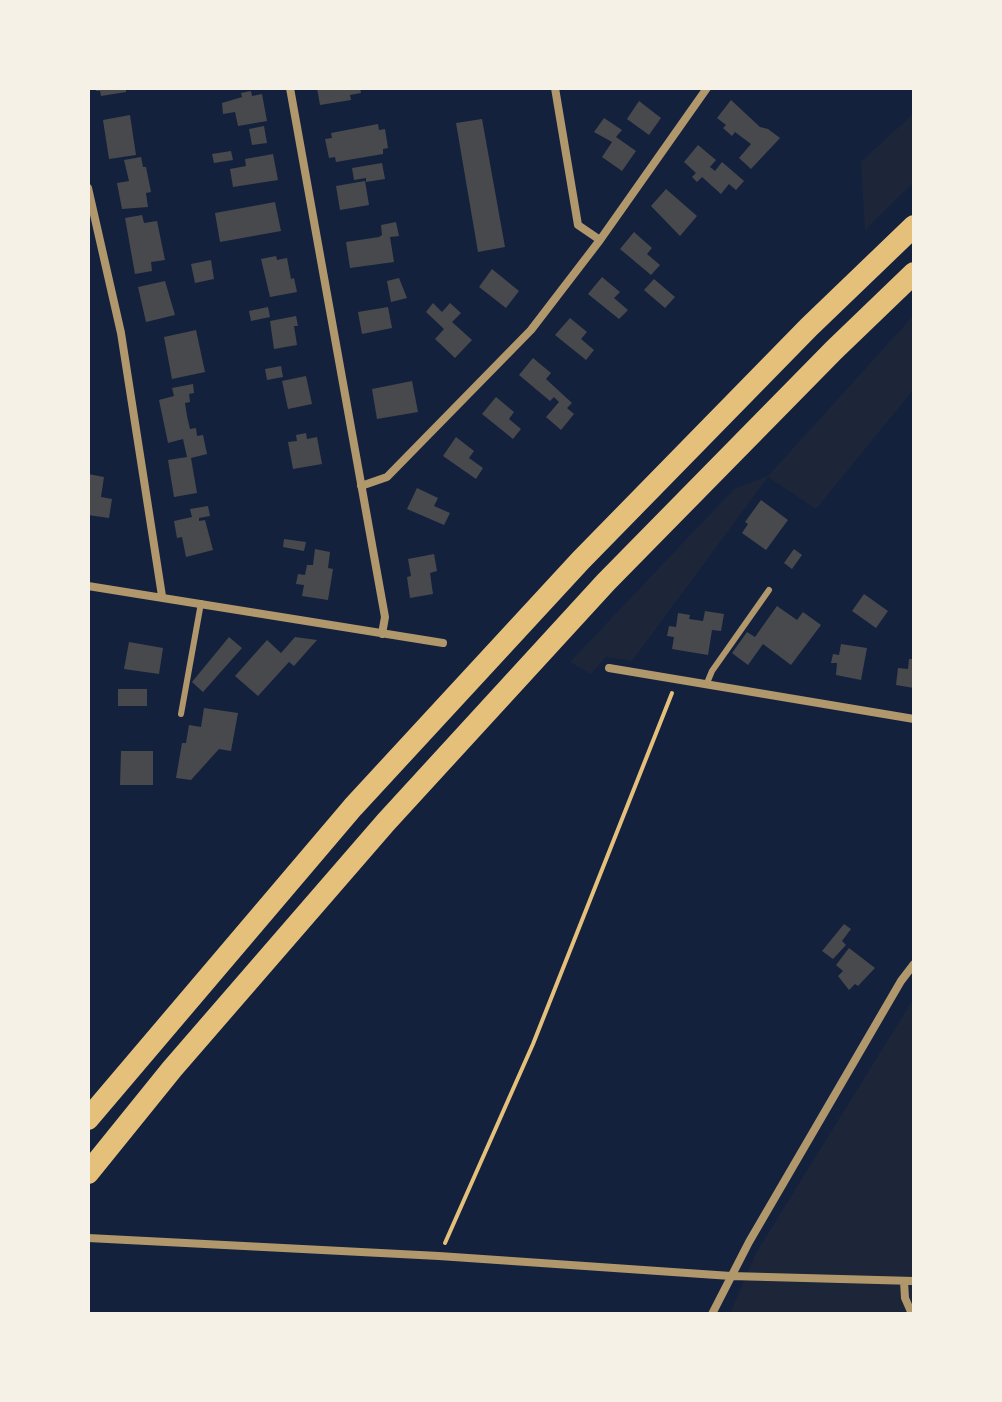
<!DOCTYPE html>
<html>
<head>
<meta charset="utf-8">
<style>
  body { margin:0 }
  #map { position:relative; width:1002px; height:1402px; overflow:hidden; background:#14213d; font-family:"Exo 2",sans-serif }
  canvas { display:block }
  .frame { position:absolute; inset:0; border:90px solid #f6f1e7; pointer-events:none }
</style>
</head>
<body>
<div id="map">
<canvas width="1002" height="1402"></canvas>
<div class="frame"></div>
</div>
<script>
const ctx = document.querySelector('canvas').getContext('2d');
ctx.lineJoin = 'round';
function fill(path, color) { ctx.fillStyle = color; ctx.fill(path, 'evenodd'); }
const poly = rows => new Path2D(rows.map(r => 'M' + r).join(''));
function trace(path, color, width, dash) { ctx.strokeStyle = color; ctx.lineWidth = width; ctx.lineCap = dash ? 'butt' : 'round'; ctx.setLineDash(dash || []); ctx.stroke(path); }
const green = poly([
  [914,113,914,182,865,230,861,162],
  [914,315,914,389,816,509,768,477,632,661,606,657,591,674,570,662,734,489,768,476],
  [914,998,914,1314,730,1314,756,1253]
]);
const building = poly([
  [95,88,126,88,126,92,101,96,100,91,96,91],
  [317,88,360,88,361,93,350,95,351,100,320,105],
  [251,91,252,96,262,94,267,121,238,126,235,112,223,114,222,103,242,97,241,93],
  [731,100,760,127,768,129,780,138,751,169,739,158,751,144,735,132,732,136,723,128,726,125,717,118],
  [639,101,661,118,649,135,627,119],
  [130,115,136,155,109,159,103,120],
  [604,118,622,130,616,137,636,151,622,171,602,157,612,142,594,132],
  [482,119,505,247,478,252,456,123],
  [378,124,379,130,385,129,388,148,383,149,383,154,336,162,335,157,329,158,325,139,332,138,331,133],
  [264,126,267,143,252,145,249,129],
  [698,145,716,160,710,167,715,171,722,162,744,181,736,190,729,184,721,194,702,177,697,182,692,177,696,173,684,162],
  [231,151,233,160,214,163,212,154],
  [273,154,278,180,233,187,230,169,246,166,245,159],
  [141,157,143,167,146,167,151,192,146,193,148,207,122,209,117,183,129,181,124,160],
  [382,163,385,179,366,182,366,178,354,180,352,168],
  [365,181,369,205,340,210,336,186],
  [666,189,697,216,680,236,651,206],
  [275,202,281,231,220,242,215,213],
  [142,215,144,223,157,221,165,260,151,262,152,271,135,274,125,218],
  [396,222,399,236,390,237,394,262,350,268,346,242,379,237,382,235,381,225],
  [634,232,652,248,647,254,660,265,651,275,620,249],
  [276,256,277,260,287,258,291,279,294,278,297,292,270,297,261,259],
  [211,260,214,279,195,283,191,264],
  [492,269,519,291,506,308,479,287],
  [602,277,620,292,614,298,628,310,619,319,588,294],
  [399,278,407,298,391,302,387,281],
  [654,279,675,297,665,308,644,290],
  [165,281,175,315,146,322,138,287],
  [433,303,442,312,450,303,461,313,452,322,472,340,455,358,435,339,444,329,426,312],
  [268,307,270,317,251,321,249,311],
  [388,307,392,328,362,334,358,312],
  [296,316,298,326,294,326,297,345,274,349,270,321],
  [570,318,587,332,581,339,594,350,586,360,555,335],
  [196,330,205,372,172,379,164,337],
  [533,358,551,373,546,379,572,403,567,408,574,414,561,430,546,417,559,402,554,397,550,401,519,375],
  [281,366,283,377,267,380,265,369],
  [306,376,312,404,288,409,282,381],
  [412,381,418,412,377,419,372,389],
  [193,384,194,393,189,394,190,402,185,403,187,416,190,429,196,428,197,436,203,435,207,454,191,458,197,493,174,497,168,460,187,457,183,439,168,443,159,400,174,396,172,388],
  [496,397,514,412,509,419,521,429,513,439,482,414],
  [306,433,307,439,317,437,322,464,293,469,288,442,297,441,296,435],
  [456,437,474,451,469,458,483,468,476,479,443,456],
  [88,474,104,477,101,497,112,499,109,518,88,515],
  [417,488,438,498,434,506,450,513,444,525,407,509],
  [761,500,788,520,766,550,742,533,748,524,745,522],
  [208,506,210,516,199,518,199,521,205,520,213,550,186,557,182,537,177,538,174,521,192,517,190,509],
  [284,539,306,542,304,551,283,547],
  [315,549,330,552,328,568,333,569,328,600,302,596,304,585,296,584,298,574,305,575,307,565,313,565],
  [794,549,802,555,792,569,784,563],
  [434,554,437,571,430,573,433,594,410,598,407,577,411,576,408,559],
  [864,594,888,611,876,628,852,611],
  [777,606,797,620,803,612,821,625,791,665,763,644,748,665,732,653,747,632,755,637],
  [705,611,724,614,721,631,712,630,708,655,672,649,674,637,667,636,669,626,676,627,678,613,690,615,689,619,703,621],
  [229,637,242,648,203,692,192,682],
  [295,637,317,640,294,666,289,662,258,696,235,676,267,640,281,653],
  [129,642,163,648,159,674,124,669],
  [841,644,867,648,861,680,836,675,837,663,831,663,833,654,839,655],
  [909,659,914,659,914,688,896,685,898,668,908,669],
  [118,689,147,689,147,706,118,706],
  [204,708,238,713,231,751,219,749,191,780,176,778,182,743,186,743,189,725,201,727],
  [121,751,153,751,153,785,120,785],
  [844,924,851,929,842,941,846,945,833,959,822,951],
  [849,948,875,968,858,986,855,984,849,990,838,976,843,971,836,965]
]);
const path = poly([
  [445,1243,533,1044,672,693]
]);
const service = poly([
  [707,683,712,671,769,590],
  [181,714,201,603]
]);
const minor = poly([
  [290,88,385,617,382,634],
  [555,88,578,225,600,240],
  [88,188,121,333,162,596],
  [361,486,387,477,531,330,600,240,707,88],
  [88,586,443,643],
  [609,668,914,719],
  [88,1238,439,1256,731,1276,914,1281],
  [904,1281,905,1298,912,1314],
  [712,1314,749,1242,901,981,914,964]
]);
const motorway = poly([
  [88,1119,353,807,581,560,809,327,914,226],
  [88,1173,172,1069,386,822,606,582,834,350,914,273]
]);
fill(green, '#1d2539');
fill(building, '#48494c');
trace(path, '#e5c07b', 4);
trace(service, '#b1986c', 6);
trace(minor, '#b1986c', 8);
trace(motorway, '#e5c07b', 22);
</script>
</body>
</html>
